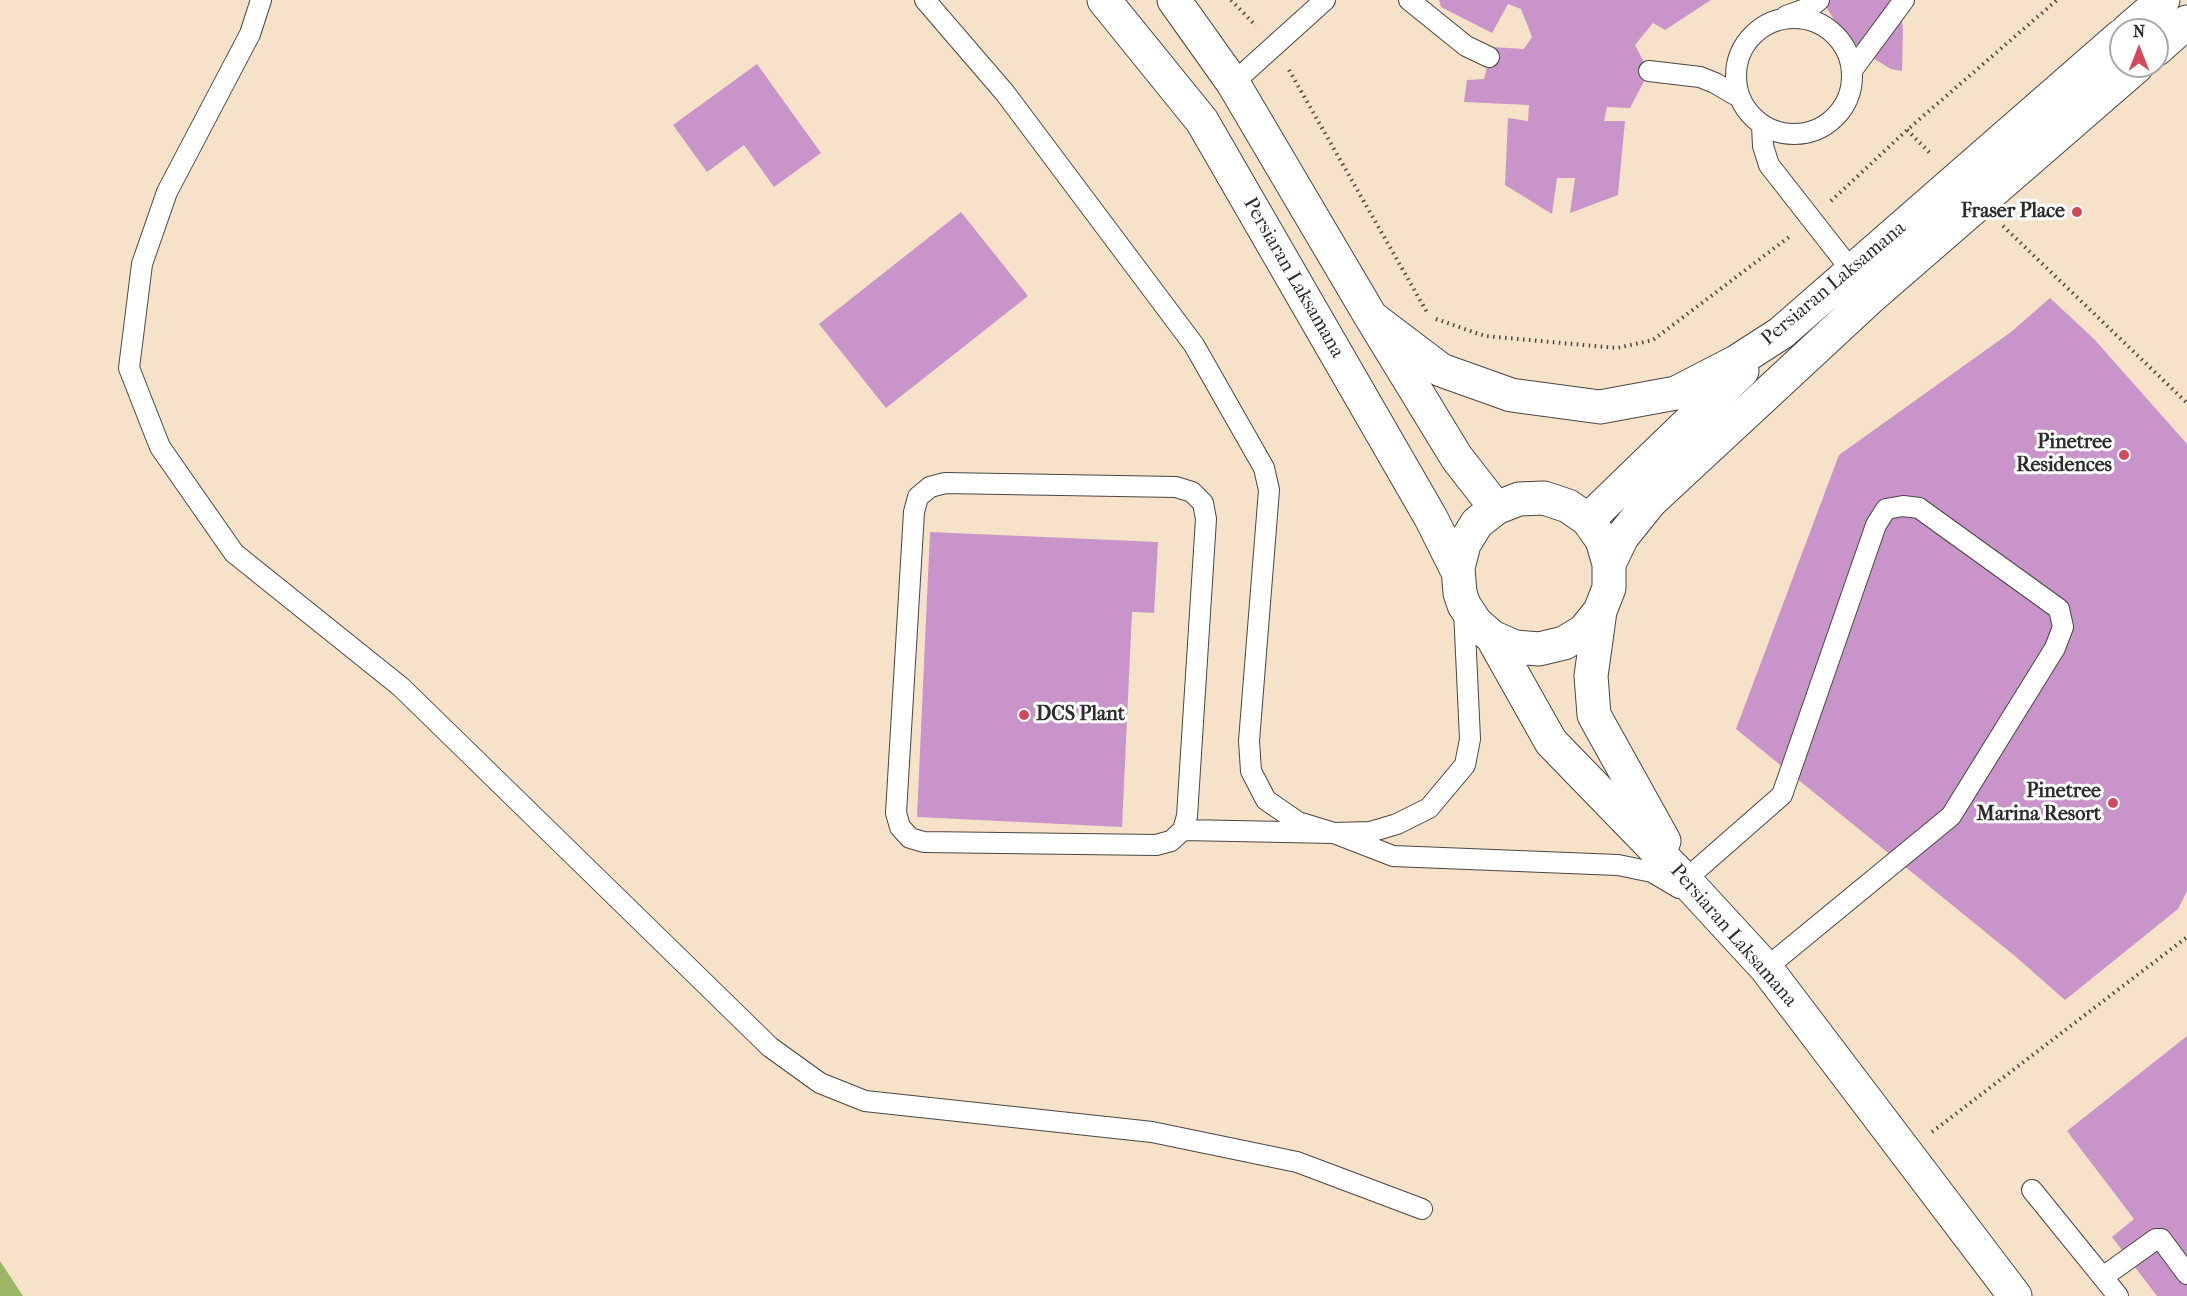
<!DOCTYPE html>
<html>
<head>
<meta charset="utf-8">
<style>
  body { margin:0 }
  #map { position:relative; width:2187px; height:1296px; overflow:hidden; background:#f6e2c9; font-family:"IM FELL French Canon",serif }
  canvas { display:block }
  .north { position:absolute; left:2109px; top:18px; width:60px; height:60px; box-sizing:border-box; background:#fff; border:2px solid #aaa; border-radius:50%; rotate:0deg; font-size:16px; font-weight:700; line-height:24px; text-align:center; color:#2b2b2b }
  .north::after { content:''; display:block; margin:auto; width:21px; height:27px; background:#d1495b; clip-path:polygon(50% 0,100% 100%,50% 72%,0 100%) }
</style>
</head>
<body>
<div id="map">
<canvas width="2187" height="1296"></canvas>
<div class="north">N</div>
</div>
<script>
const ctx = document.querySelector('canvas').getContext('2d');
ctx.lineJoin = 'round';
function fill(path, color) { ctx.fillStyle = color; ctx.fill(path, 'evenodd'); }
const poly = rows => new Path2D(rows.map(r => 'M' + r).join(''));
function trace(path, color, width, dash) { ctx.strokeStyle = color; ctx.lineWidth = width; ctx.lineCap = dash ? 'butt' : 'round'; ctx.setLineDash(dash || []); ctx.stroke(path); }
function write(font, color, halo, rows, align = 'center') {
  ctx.font = font + ' "IM FELL French Canon",serif'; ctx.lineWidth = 6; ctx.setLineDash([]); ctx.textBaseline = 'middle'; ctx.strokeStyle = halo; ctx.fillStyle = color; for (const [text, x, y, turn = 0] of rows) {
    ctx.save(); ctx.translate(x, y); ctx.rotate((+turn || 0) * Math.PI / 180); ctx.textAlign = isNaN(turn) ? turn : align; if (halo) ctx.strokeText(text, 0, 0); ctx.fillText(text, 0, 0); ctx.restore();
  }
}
const forest = poly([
  [0,1261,23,1296,0,1296]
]);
const building = poly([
  [1439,0,1711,0,1665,30,1653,23,1635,45,1649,72,1630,108,1607,107,1604,121,1625,121,1618,195,1570,213,1575,178,1557,178,1552,214,1505,185,1508,118,1528,121,1529,105,1464,102,1467,80,1484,79,1492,47,1524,49,1532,37,1521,9,1508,4,1492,33,1441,7],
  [1822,0,1900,0,1903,30,1902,71,1891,69,1866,54,1839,28],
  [757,64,821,153,774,187,744,145,707,172,673,125],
  [961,212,1028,296,886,408,819,324],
  [2050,298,2094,339,2187,444,2187,891,2178,909,2065,1000,2016,957,1736,729,1839,455,2011,332],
  [930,532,1158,542,1154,613,1132,612,1122,827,917,817],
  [2187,1036,2187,1296,2157,1296,2112,1237,2134,1219,2067,1131]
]);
const path = poly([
  [1231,0,1256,26],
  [1289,70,1428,314],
  [1907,130,1932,155],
  [1831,201,1907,130,2057,0],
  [2003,226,2187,403],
  [1436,319,1485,336,1617,348,1653,340,1789,237],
  [1932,1132,2187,937]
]);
const service = poly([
  [261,0,250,34,167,192,142,264,129,368,160,447,234,553,401,687,770,1047,820,1083,865,1101,1152,1132,1297,1162,1422,1209],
  [925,0,1005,93,1194,345,1264,468,1269,490,1249,741,1251,771,1266,800,1298,822,1334,833,1393,856,1618,865,1652,872,1679,888],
  [1409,0,1466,46,1489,57],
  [1786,16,1811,7,1819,0],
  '1736 76a58 58 0 1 1 116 0a58 58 0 1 1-116 0Z',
  [1853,69,1904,0],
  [1649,71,1700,77,1715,83,1739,97],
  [1233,83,1325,0],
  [1762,125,1763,146,1769,165,1852,271],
  [945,483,1176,487,1192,492,1203,503,1206,519,1187,816,1183,830,1171,841,1156,845,924,842,910,838,900,827,896,813,914,512,918,497,930,487,945,483],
  [1183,830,1334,833,1370,832,1397,824,1429,808,1465,765,1470,739,1464,610],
  [1685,880,1782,795,1876,525,1886,509,1903,506,1919,508,2059,609,2063,627,2055,648,1951,816,1766,968],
  [2032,1190,2118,1296],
  [2103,1277,2156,1239,2161,1239,2187,1274]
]);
const tertiary = poly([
  [1104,0,1202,121,1431,518,1458,572],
  [1174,0,1233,83,1371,317,1457,458,1496,508],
  [2128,30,2163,0],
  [2157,49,2187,22],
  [1371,317,1441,370,1511,395,1600,407,1676,393,1736,362,1781,333,2121,36],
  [1588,520,1742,371],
  [1609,564,1622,537,1650,502,1872,296,2137,66],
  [1600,611,1584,631,1564,643,1539,649,1515,647,1492,637,1476,623,1464,605,1460,593,1458,568,1464,544,1477,523,1496,508,1519,499,1544,498,1568,506,1588,520,1602,540,1609,564,1609,588,1600,611,1591,676,1594,715,1664,841],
  [1492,637,1551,742,1685,880,1766,968,2015,1296]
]);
const markers = [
  [2077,212,6,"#d1495b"],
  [2124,455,6,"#d1495b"],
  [1024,715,6,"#d1495b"],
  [2113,803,6,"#d1495b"]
];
const poiNames = [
  ["Fraser Place",2065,212],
  ["Pinetree",2112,443],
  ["Residences",2112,466],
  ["DCS Plant",1036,715,"left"],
  ["Pinetree",2101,792],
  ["Marina Resort",2101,815]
];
const streetNames = [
  ["Persiaran Laksamana",1293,278,60],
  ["Persiaran Laksamana",1834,284,-40],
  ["Persiaran Laksamana",1733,936,49]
];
fill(forest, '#9cb668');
fill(building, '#c994ca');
trace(service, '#494643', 22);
trace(tertiary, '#494643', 35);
trace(path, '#494643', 4, [1.5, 4.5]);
trace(service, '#fff', 20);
trace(tertiary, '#fff', 33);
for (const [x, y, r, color] of markers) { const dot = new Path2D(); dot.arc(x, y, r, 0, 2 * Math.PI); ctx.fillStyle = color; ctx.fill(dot); trace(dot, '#fff', 2); }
write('bold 20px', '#2b2b2b', '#fff', poiNames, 'right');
write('20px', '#2b2b2b', '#fff', streetNames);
</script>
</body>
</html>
